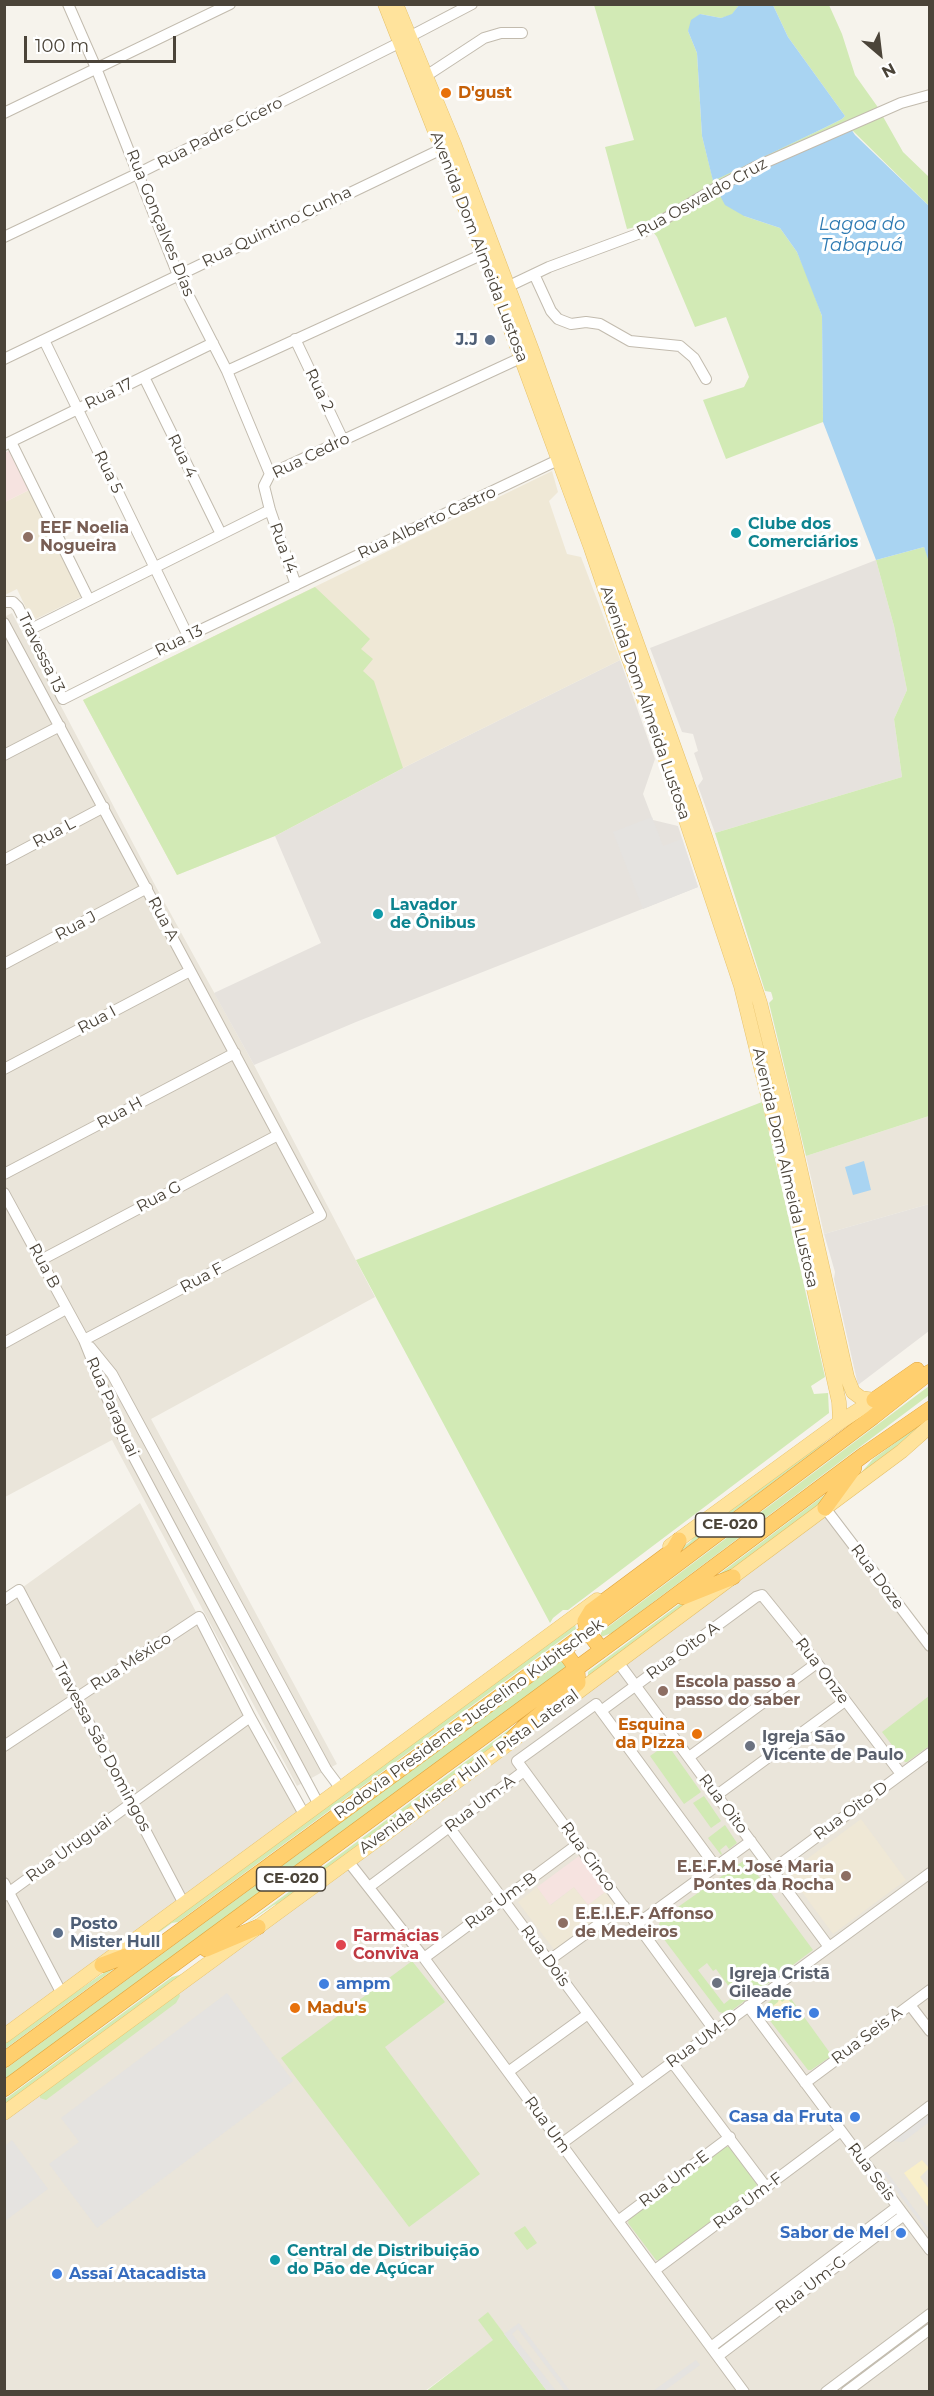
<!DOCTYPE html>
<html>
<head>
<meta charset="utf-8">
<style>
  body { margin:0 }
  #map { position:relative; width:934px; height:2396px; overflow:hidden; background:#f6f3ec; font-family:Montserrat,sans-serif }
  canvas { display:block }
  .frame { position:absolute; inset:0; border:6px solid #4b4439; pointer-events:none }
  .north { position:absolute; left:850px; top:24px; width:60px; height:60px; -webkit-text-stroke:4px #fff; paint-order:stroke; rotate:152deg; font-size:16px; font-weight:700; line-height:24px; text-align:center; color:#4b4439 }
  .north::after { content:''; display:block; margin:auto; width:21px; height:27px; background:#4b4439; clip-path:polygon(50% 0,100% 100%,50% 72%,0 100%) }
  .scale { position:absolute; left:24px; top:36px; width:152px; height:27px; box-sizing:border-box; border:3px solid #4b4439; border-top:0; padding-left:8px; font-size:18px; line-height:21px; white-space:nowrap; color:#4b4439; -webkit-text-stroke:4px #fff; paint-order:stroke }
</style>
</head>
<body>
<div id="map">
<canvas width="934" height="2396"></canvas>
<div class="frame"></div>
<div class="north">N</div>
<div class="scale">100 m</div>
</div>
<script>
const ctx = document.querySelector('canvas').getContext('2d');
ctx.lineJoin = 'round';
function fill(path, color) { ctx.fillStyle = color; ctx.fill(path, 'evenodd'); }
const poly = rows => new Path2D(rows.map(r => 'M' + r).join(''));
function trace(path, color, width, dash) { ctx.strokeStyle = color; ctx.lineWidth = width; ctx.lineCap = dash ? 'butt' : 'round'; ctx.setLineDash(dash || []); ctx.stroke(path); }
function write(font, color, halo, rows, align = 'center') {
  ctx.font = font + ' Montserrat,sans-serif'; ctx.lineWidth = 6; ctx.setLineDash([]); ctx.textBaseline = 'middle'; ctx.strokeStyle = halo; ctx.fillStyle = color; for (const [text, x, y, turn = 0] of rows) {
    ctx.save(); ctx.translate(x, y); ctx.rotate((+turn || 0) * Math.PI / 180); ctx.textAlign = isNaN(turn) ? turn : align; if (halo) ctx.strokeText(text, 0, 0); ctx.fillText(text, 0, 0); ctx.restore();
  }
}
const residential = poly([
  [12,613,156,887,254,1065,375,1297,151,1419,337,1764,297,1786,112,1440,5,1497,4,617],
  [929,1116,929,1204,824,1234,806,1156],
  [140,1503,250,1717,305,1816,5,2036,5,1600],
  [825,1508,929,1646,929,2391,547,2391,488,2313,494,2340,425,2391,5,2391,4,2113]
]);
const industrial = poly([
  [876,560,894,626,907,690,894,719,902,777,715,833,698,786,703,779,694,753,698,751,693,734,682,732,650,648],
  [620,660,655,759,643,794,653,820,678,826,698,887,356,1022,254,1065,214,993,321,943,275,836,403,768],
  [929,1204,929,1331,858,1385,834,1279,835,1272,824,1234]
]);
const education = poly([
  [552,471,558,492,549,501,567,554,581,557,620,660,403,768,275,836,177,875,83,700],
  [29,490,81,597,32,621,17,589,5,595,5,502],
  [861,1819,906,1880,833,1934,788,1873],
  [537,1887,551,1905,574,1887,588,1905,605,1892,616,1906,555,1951,518,1902]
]);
const medical = poly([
  [10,450,29,490,5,502,5,453],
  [579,1856,605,1892,588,1905,574,1887,550,1905,537,1887]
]);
const green = poly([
  [594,5,739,5,732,15,721,18,700,14,688,31,697,53,702,136,713,180,822,129,842,119,845,116,788,37,773,5,829,5,842,34,855,75,877,106,903,152,929,177,929,206,851,129,787,160,744,216,780,228,797,252,809,280,822,316,823,422,726,459,703,400,744,387,749,377,726,317,695,327,657,237,647,224,627,229,605,147,634,140],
  [924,547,930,562,929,1116,806,1156,769,1003,773,999,772,995,771,992,765,991,715,833,902,777,894,719,907,690,894,626,876,560],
  [315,587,370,639,361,649,373,659,363,671,374,681,403,768,275,836,177,875,83,700],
  [762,1102,825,1377,811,1386,814,1394,828,1393,829,1413,568,1610,563,1610,553,1618,550,1623,356,1260],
  [929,1386,929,1395,612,1633,601,1637,601,1632,612,1624],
  [928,1419,916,1434,859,1475,873,1459],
  [832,1435,821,1446,595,1616,596,1613,691,1541,696,1534],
  [831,1490,825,1501,727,1575,710,1581],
  [700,1595,588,1679,588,1672,685,1600],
  [575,1624,576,1629,178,1922,172,1923,140,1946,138,1945],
  [561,1661,564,1661,566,1667,5,2079,4,2070],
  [571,1684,517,1731,283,1902,274,1905,240,1928],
  [929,1696,929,1746,907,1762,905,1762,882,1732],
  [667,1744,701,1792,684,1804,650,1756],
  [704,1796,721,1821,711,1828,693,1803],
  [725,1825,737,1843,729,1849,726,1845,720,1850,722,1854,721,1855,708,1838],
  [746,1859,813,1950,727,2014,719,2012,657,1930,661,1919],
  [707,1963,713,1971,716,1969,735,1995,724,2004,698,1970],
  [210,1955,5,2107,4,2100,172,1977,183,1974],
  [412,1961,445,2002,385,2047,480,2174,409,2227,281,2058],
  [115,1965,118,1966,5,2049,4,2042],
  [784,1989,830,2053,830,2057,811,2070,808,2070,761,2009],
  [179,1993,180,1996,176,2003,46,2100,40,2098,40,2095],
  [725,2147,730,2147,757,2184,756,2188,659,2260,656,2260,628,2223,629,2219],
  [525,2226,537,2243,527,2250,514,2233],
  [488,2312,547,2391,425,2392,493,2340,478,2320]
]);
const sand = poly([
  [785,1994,791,2003,785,2007,787,2010,785,2012,781,2008,776,2011,779,2016,774,2020,765,2009,768,2006,770,2008,778,2002,779,1998,782,2002,786,1999],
  [922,2160,929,2168,920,2177,929,2189,929,2208,904,2173]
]);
const parking = poly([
  [652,817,663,846,682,839,698,887,643,909,613,832],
  [227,1993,293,2081,97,2228,49,2164,79,2142,61,2118],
  [929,2113,929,2122,903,2142,892,2141],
  [12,2140,48,2189,5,2221,5,2146],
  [882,2172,887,2172,929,2229,929,2234],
  [519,2323,570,2391,565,2391,518,2329,512,2334,556,2391,547,2391,504,2334],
  [696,2360,700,2365,664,2391,653,2391]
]);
const water = poly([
  [739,5,773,5,788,37,845,116,842,119,822,129,713,181,702,136,697,53,688,31,691,20,700,14,721,18,732,14],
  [851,129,855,135,929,206,929,562,924,547,876,560,823,422,822,316,797,252,780,228,744,216,725,205,717,190],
  [864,1161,871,1190,853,1195,845,1167]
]);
const minor = poly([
  [68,4,96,68,178,275,227,371,270,474],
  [409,37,472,4],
  [426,76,484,38,501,33,522,33],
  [4,113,230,4],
  [4,237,139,173,401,42],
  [534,274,551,311,558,319,571,324,586,322,600,324,630,341,680,346,694,358,706,379],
  [507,287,549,267,643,232,716,188,755,167,901,103,930,95],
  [295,339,343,440],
  [44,340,188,636],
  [4,359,448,146],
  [227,371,483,254],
  [144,377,221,534],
  [11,442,89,600],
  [4,445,213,343],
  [296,585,270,510,264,486,270,474,527,355],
  [4,602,13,602,18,607,63,699,188,636,558,460],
  [4,623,321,1215,84,1340],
  [29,630,270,510],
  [4,755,60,726],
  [4,860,104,807],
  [4,964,147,888],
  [4,1069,190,971],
  [4,1174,235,1053],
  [4,1193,84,1340,122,1435,319,1805],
  [41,1260,278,1135],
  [4,1343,66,1309],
  [90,1347,112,1374,326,1769,341,1789],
  [825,1508,930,1646],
  [4,1600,19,1590,184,1904],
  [618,1662,829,1947],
  [601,1711,756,1597,762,1595,817,1663,901,1774],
  [4,1746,199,1617,250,1717,305,1816],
  [689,1757,817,1663],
  [717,1795,845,1701],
  [449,1827,641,2085],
  [348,1861,424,1958,744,2392],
  [772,1870,930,1753],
  [4,1883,62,1994],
  [369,1887,524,1771],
  [4,1896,250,1717],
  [637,1924,751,1841],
  [424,1958,578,1844],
  [548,1961,624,1906],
  [910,2005,930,2031],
  [748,2006,930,2250],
  [715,2031,517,1761,596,1704,716,1867],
  [672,2062,766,2187],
  [508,2072,588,2014],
  [805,2083,930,1990],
  [561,2144,930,1873],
  [861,2158,930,2106],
  [618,2221,730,2137],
  [655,2270,841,2131],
  [711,2347,897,2207],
  [718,2356,904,2215],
  [826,2392,930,2314],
  [846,2392,930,2329]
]);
const major = poly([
  [385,4,483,254,591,548,626,651,661,745,741,986,800,1226,839,1402,840,1422],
  [396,4,454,144,533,353,693,800,760,1003,792,1133,847,1377,853,1392,861,1398,874,1400],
  [670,1546,840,1422,874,1400],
  [570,1698,902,1451,930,1426],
  [4,2036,597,1600],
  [4,2113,516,1738]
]);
const highway = poly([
  [874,1400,917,1370],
  [825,1508,854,1468],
  [683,1597,733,1577],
  [602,1650,588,1632,585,1621,591,1611,673,1550,679,1540],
  [508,1743,524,1727,578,1683,577,1669,563,1650],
  [206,1949,258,1927],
  [102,1965,147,1948],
  [4,2060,563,1650,873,1417,930,1372],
  [4,2089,663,1605,865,1454,930,1409]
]);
const markers = [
  [446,93,6,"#e8710a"],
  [490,340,6,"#5c6f8a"],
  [736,533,6,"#0f9aa8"],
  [28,537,6,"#8d6e63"],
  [378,914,6,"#0f9aa8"],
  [663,1691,6,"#8d6e63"],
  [697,1734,6,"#e8710a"],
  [750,1746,6,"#6b7280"],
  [846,1876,6,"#8d6e63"],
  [563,1923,6,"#8d6e63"],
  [58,1933,6,"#5c6f8a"],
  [341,1945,6,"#e0444e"],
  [717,1983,6,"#6b7280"],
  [324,1984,6,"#3f7fe0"],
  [295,2008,6,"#e8710a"],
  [814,2013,6,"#3f7fe0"],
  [855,2117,6,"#3f7fe0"],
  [901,2233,6,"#3f7fe0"],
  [275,2260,6,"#0f9aa8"],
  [57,2274,6,"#3f7fe0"]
];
const shields = [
  [730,1525,69],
  [291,1879,69]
];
const shieldNames = [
  ["CE-020",730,1525],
  ["CE-020",291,1879]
];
const foodNames = [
  ["D'gust",458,93],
  ["Esquina",685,1725,"right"],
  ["da PIzza",685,1743,"right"],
  ["Madu's",307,2008]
];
const streetNames = [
  ["Rua Padre Cícero",220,133,-27],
  ["Rua Oswaldo Cruz",702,198,-29],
  ["Rua Gonçalves Días",160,223,68],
  ["Rua Quintino Cunha",277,227,-26],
  ["Avenida Dom Almeida Lustosa",479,247,69],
  ["Rua 2",319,390,64],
  ["Rua 17",109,394,-26],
  ["Rua 4",182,456,64],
  ["Rua Cedro",311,456,-26],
  ["Rua 5",108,472,64],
  ["Rua Alberto Castro",427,523,-25],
  ["Rua 14",283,548,70],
  ["Rua 13",179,641,-26],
  ["Travessa 13",41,653,64],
  ["Avenida Dom Almeida Lustosa",645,703,71],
  ["Rua L",54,833,-28],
  ["Rua A",163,919,62],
  ["Rua J",76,926,-28],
  ["Rua I",97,1020,-28],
  ["Rua H",120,1113,-28],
  ["Avenida Dom Almeida Lustosa",785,1168,77],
  ["Rua G",159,1197,-28],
  ["Rua B",44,1266,62],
  ["Rua F",202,1278,-28],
  ["Rua Paraguai",112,1407,66],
  ["Rua Doze",877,1577,53],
  ["Rua Oito A",683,1651,-36],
  ["Rua México",131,1662,-33],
  ["Rua Onze",822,1671,53],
  ["Rodovia Presidente Juscelino Kubitschek",469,1719,-36],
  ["Travessa São Domingos",102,1747,62],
  ["Avenida Mister Hull - Pista Lateral",469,1772,-36],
  ["Rua Um-A",480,1804,-37],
  ["Rua Oito",723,1804,53],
  ["Rua Oito D",851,1811,-36],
  ["Rua Uruguai",69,1849,-36],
  ["Rua Cinco",588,1857,54],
  ["Rua Um-B",501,1901,-36],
  ["Rua Dois",545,1956,54],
  ["Rua Seis A",867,2036,-37],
  ["Rua UM-D",702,2040,-36],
  ["Rua Um",547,2125,54],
  ["Rua Seis",871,2172,53],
  ["Rua Um-E",674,2179,-37],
  ["Rua Um-F",748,2201,-37],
  ["Rua Um-G",811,2285,-37]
];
const serviceNames = [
  ["J.J",478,340],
  ["Posto",70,1924,"left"],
  ["Mister Hull",70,1942,"left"]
];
const cultureNames = [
  ["Clube dos",748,524],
  ["Comerciários",748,542],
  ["Lavador",390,905],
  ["de Ônibus",390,923],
  ["Central de Distribuição",287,2251],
  ["do Pão de Açúcar",287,2269]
];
const educationNames = [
  ["EEF Noelia",40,528],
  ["Nogueira",40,546],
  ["Escola passo a",675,1682],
  ["passo do saber",675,1700],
  ["E.E.F.M. José Maria",834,1867,"right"],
  ["Pontes da Rocha",834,1885,"right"],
  ["E.E.I.E.F. Affonso",575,1914],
  ["de Medeiros",575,1932]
];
const worshipNames = [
  ["Igreja São",762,1737],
  ["Vicente de Paulo",762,1755],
  ["Igreja Cristã",729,1974],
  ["Gileade",729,1992]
];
const healthNames = [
  ["Farmácias",353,1936],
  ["Conviva",353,1954]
];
const shopNames = [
  ["ampm",336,1984,"left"],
  ["Mefic",802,2013],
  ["Casa da Fruta",843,2117],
  ["Sabor de Mel",889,2233],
  ["Assaí Atacadista",69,2274,"left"]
];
const waterNames = [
  ["Lagoa do",862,225],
  ["Tabapuá",862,246]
];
fill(residential, '#eae5da');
fill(industrial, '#e6e2dd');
fill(education, '#efe8d6');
fill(medical, '#f6e3e0');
fill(green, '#d2eab5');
fill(sand, '#f9efc9');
fill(parking, '#e5e3e0');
fill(water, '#a9d4f2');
trace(minor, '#c2bbae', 12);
trace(major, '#e6c16a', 15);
trace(highway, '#e0a43c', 16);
trace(minor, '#fff', 10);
trace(major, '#ffe39c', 14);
trace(highway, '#ffcf6e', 15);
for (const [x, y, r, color] of markers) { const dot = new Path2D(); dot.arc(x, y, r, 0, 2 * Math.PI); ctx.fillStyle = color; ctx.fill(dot); trace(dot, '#fff', 2); }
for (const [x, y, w] of shields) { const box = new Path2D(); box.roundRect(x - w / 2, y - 12, w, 24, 4.5); ctx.fillStyle = '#fff'; ctx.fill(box); trace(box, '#4b4439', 1.5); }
write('bold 15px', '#4b4439', null, shieldNames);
write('bold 16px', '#c56008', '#fff', foodNames, 'left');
write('16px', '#4b4439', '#fff', streetNames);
write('bold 16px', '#4e5e75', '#fff', serviceNames, 'right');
write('bold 16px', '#0d838f', '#fff', cultureNames, 'left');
write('bold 16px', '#785e54', '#fff', educationNames, 'left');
write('bold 16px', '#5b616d', '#fff', worshipNames, 'left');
write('bold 16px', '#be3a42', '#fff', healthNames, 'left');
write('bold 16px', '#366cbe', '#fff', shopNames, 'right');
write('italic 18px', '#2e7ab2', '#fff', waterNames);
</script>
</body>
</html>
